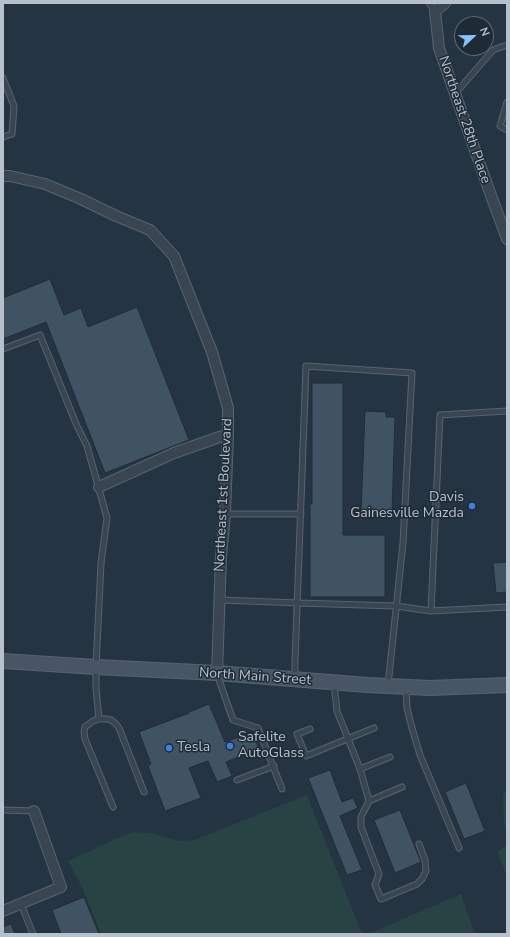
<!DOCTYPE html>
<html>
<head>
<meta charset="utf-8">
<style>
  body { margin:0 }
  #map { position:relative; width:510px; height:937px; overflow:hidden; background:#253443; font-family:"Nunito Sans",sans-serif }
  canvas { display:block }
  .frame { position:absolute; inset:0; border:4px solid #b6c1cc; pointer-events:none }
  .north { position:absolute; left:454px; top:16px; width:40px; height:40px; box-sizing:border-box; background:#1e2b37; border:1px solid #5b6773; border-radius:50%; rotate:68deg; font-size:11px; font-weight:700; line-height:16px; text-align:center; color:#b6c1cc }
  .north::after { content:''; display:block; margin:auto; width:14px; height:18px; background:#8ac1fd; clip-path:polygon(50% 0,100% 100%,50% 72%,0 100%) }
</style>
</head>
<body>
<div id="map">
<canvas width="510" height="937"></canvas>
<div class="frame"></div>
<div class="north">N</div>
</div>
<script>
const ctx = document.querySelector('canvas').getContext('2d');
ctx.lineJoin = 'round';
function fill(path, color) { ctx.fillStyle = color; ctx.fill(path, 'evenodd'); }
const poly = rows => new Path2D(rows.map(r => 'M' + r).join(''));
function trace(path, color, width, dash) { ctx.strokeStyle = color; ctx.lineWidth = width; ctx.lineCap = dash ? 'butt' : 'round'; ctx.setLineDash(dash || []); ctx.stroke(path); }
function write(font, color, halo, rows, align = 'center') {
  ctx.font = font + ' "Nunito Sans",sans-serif'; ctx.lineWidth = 3; ctx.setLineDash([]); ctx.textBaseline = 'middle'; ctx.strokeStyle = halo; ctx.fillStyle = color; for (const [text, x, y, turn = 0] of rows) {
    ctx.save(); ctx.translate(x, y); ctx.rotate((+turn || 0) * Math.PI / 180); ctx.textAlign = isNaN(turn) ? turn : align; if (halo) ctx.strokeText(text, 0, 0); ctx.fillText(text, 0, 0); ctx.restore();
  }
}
const green = poly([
  [507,791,507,835,504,823,503,798,504,793],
  [307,795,362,934,101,934,82,887,68,861,109,842,132,832,151,833,179,841,194,840],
  [507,844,507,876,497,851,503,848],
  [461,894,475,934,368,934]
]);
const building = poly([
  [50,279,64,315,81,308,88,327,137,307,189,440,105,473,46,322,3,339,3,298,50,279],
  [312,383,343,383,343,535,385,535,385,597,310,597,310,504,312,504,312,383],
  [365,411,386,412,386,417,395,417,392,512,361,511,365,411],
  [507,562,507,592,496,593,493,563,507,562],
  [209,704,225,742,252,732,259,749,226,762,232,776,217,782,208,761,189,768,201,798,165,811,148,766,151,764,139,732,189,713,189,712,209,704],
  [330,770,342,802,353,798,358,808,340,816,362,870,347,875,308,778,330,770],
  [466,783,485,831,464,839,445,792,466,783],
  [400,810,421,862,395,873,374,820,400,810],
  [84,897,99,934,61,934,52,910,84,897],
  [11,924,15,934,3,934,3,927,11,924]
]);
const service = poly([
  [429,3,435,11],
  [3,78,14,106,12,134,3,137],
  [455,94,493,50,507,45],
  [507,102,500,126,507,130],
  [3,349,40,335,77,426,87,446,107,518,101,563,96,667,96,688,99,719,106,719,111,720,116,724,119,728,144,792],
  [507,411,440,415,431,611,507,607],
  [225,514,301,514],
  [220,600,298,603,396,606,431,611],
  [217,674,233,720,258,728,282,789],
  [295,678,295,662,306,366,412,373,403,543,388,685],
  [334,683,337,711,360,769,369,801,402,787],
  [406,688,407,708,412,728,420,755,459,848],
  [99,719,93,721,85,727,84,732,85,739,113,807],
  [310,729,297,734,306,756,374,728],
  [360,769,390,757],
  [237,780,274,766],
  [369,801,361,817,361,827,379,874,375,885,381,899,417,884,422,879,426,871,425,860,419,844],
  [3,810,34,811],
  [21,904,33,934]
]);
const minor = poly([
  [445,3,435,11,439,48,489,190,507,239],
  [3,176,10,176,45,184,81,199,116,216,150,230,174,256,212,352,228,408,228,434,225,514,221,557,217,673],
  [99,487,174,453,228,434],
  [3,911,61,887,34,811]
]);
const secondary = poly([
  [3,661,96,667,217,673,367,685,430,688,507,685]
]);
const markers = [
  [472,506,4,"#3f7fe0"],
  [230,746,4,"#3f7fe0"],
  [169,748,4,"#3f7fe0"]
];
const streetNames = [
  ["Northeast 28th Place",464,120,71],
  ["Northeast 1st Boulevard",224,495,-87],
  ["North Main Street",255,677,4]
];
const poiNames = [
  ["Davis",464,498,"right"],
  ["Gainesville Mazda",464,514,"right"],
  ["Safelite",238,738],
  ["AutoGlass",238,754],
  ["Tesla",177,748]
];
fill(green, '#274344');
fill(building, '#405362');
trace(building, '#202d39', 1);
trace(service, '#57646f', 7);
trace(minor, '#57646f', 12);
trace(secondary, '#57646f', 16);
trace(service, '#394652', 5);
trace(minor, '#394652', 10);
trace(secondary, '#475565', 14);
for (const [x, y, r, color] of markers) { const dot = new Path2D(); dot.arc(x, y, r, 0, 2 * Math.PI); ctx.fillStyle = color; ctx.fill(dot); trace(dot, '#1e2b37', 1.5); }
write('14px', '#b6c1cc', '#1e2b37', streetNames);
write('14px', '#b6c1cc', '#1e2b37', poiNames, 'left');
</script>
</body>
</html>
